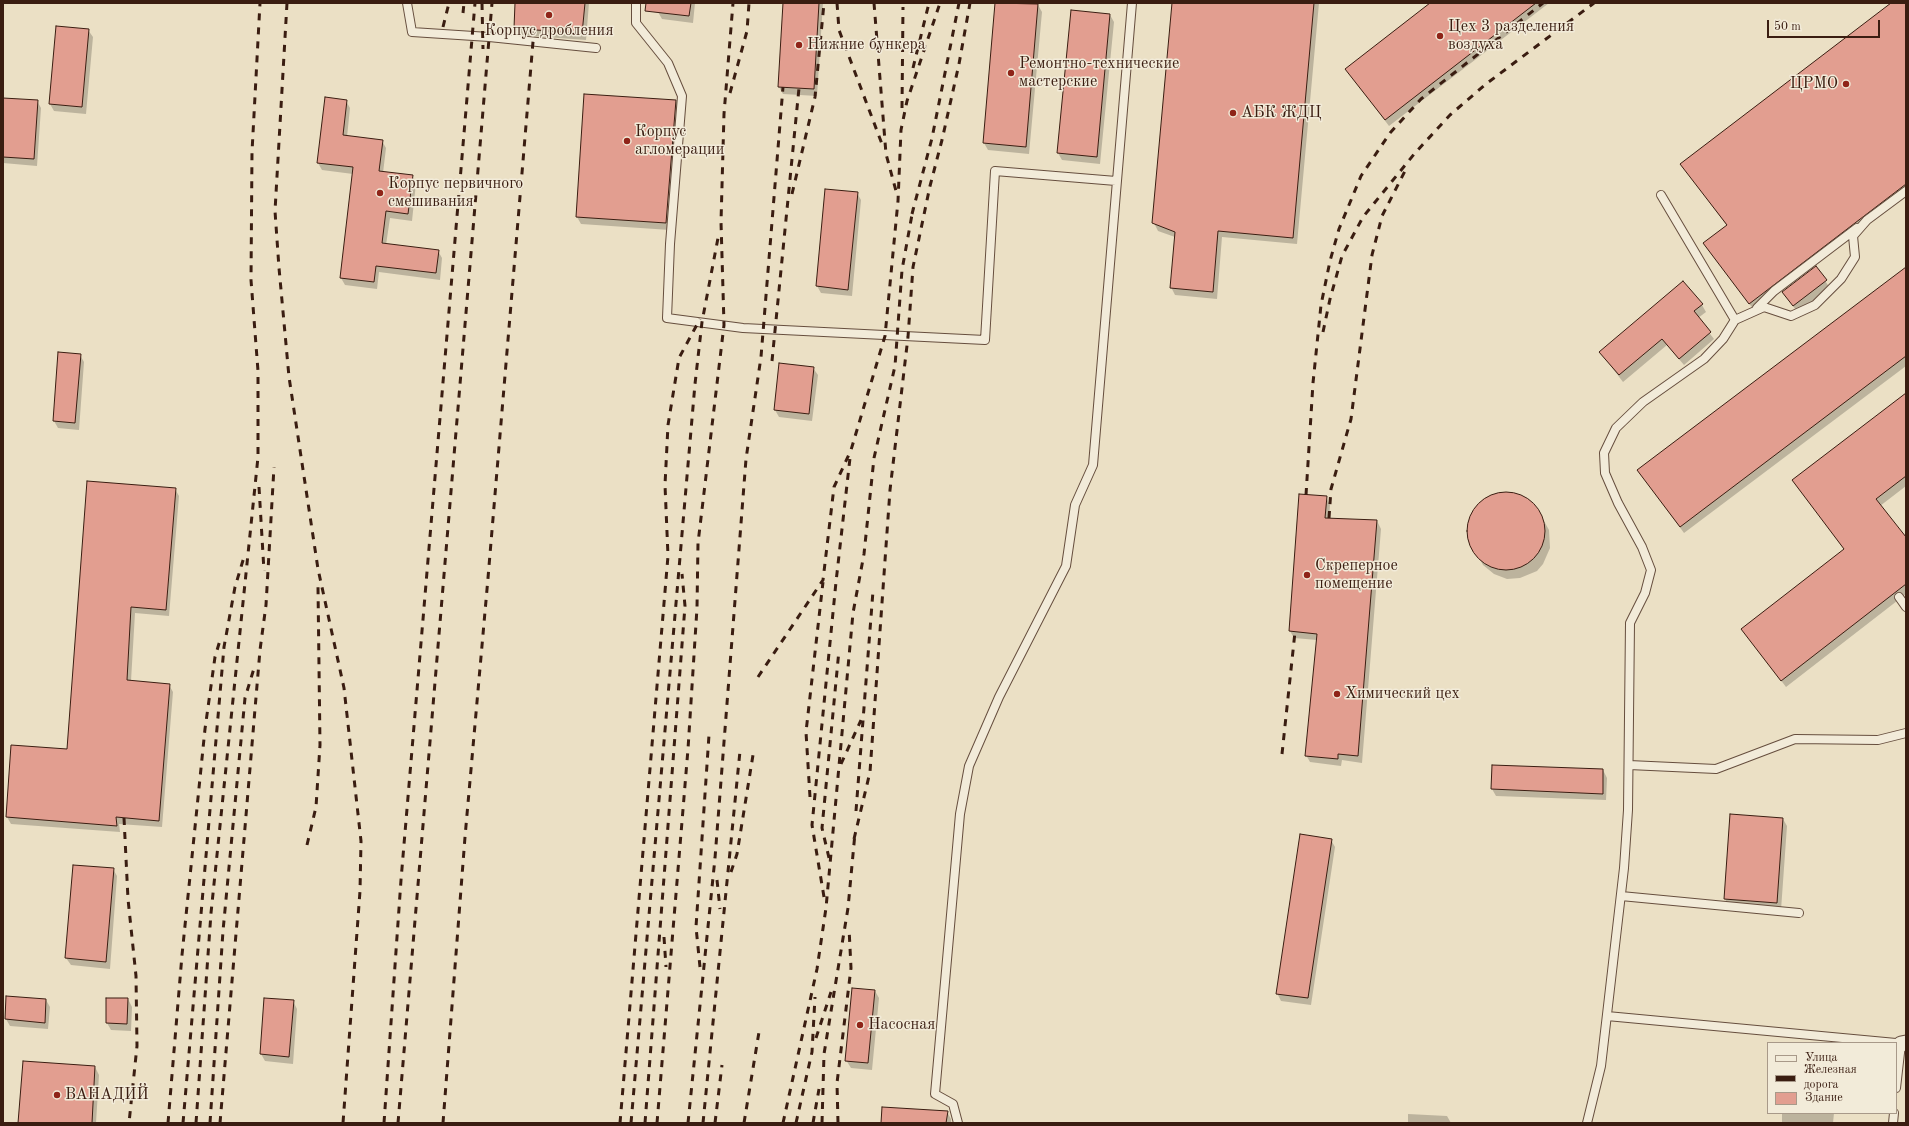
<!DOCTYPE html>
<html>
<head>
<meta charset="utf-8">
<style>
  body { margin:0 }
  #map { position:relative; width:1909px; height:1126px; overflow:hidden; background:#ebe0c5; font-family:"Old Standard TT",serif }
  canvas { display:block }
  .frame { position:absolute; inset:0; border:4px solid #3a1d11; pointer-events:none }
  .legend { position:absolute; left:1767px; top:1042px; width:130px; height:72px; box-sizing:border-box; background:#f2ebd9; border:1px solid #a89989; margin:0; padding:5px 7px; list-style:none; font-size:12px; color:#3a1d11 }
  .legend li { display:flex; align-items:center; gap:8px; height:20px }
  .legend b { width:20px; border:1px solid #a89989 }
  .scale { position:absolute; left:1767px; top:20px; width:113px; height:18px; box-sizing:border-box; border:2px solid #3a1d11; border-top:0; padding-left:5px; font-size:12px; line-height:14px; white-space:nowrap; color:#3a1d11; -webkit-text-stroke:3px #f2ebd9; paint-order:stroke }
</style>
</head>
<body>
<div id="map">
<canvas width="1909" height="1126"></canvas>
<div class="frame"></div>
<ul class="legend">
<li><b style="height:5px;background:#f2ebd9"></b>Улица</li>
<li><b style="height:5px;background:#3a1d11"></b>Железная дорога</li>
<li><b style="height:11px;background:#e29e90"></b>Здание</li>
</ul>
<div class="scale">50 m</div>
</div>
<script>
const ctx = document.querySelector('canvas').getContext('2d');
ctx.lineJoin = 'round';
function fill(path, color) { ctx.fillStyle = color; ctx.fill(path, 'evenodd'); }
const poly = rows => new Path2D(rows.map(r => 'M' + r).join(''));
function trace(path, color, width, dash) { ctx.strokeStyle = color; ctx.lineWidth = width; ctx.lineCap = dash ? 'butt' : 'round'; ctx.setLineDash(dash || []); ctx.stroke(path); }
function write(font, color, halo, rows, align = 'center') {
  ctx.font = font + ' "Old Standard TT",serif'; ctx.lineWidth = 3; ctx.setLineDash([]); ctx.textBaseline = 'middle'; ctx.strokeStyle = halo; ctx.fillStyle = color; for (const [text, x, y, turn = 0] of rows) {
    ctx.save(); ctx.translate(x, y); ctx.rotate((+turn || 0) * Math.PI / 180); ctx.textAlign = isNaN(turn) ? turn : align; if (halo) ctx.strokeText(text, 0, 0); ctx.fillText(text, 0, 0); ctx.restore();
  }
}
const shadow = poly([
  [516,3,589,3,586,40,519,35,515,28],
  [659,3,695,3,693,23,662,19,658,12],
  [784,3,823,3,817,96,783,94,779,87],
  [996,3,1038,5,1042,12,1029,154,988,150,984,143],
  [1173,3,1319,3,1297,244,1222,237,1217,299,1175,295,1171,287,1175,237,1158,231,1154,223],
  [1432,3,1549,3,1389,126,1346,69],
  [1893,3,1906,3,1906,194,1754,310,1704,244,1727,226,1682,165],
  [1110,15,1114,22,1100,164,1062,160,1058,153],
  [88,30,93,37,86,114,54,111,50,104],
  [3,99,37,101,41,108,37,166,3,163],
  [346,101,350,108,347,137,382,141,386,148,383,173,412,176,416,183,412,221,390,218,386,245,438,251,442,258,440,280,379,272,377,289,345,285,341,278,353,174,322,170,318,163],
  [676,101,680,108,670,230,581,224,577,217],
  [826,190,857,193,861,200,852,296,821,293,817,286],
  [1816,268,1830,288,1798,313,1783,292],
  [1906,268,1906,366,1684,533,1638,470],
  [1702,305,1706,312,1698,318,1714,339,1684,365,1667,345,1623,382,1600,352],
  [80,355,84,362,79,430,58,428,54,421],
  [813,368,818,375,812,421,779,417,775,410],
  [1906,394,1906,486,1880,506,1906,539,1906,594,1786,687,1742,629,1845,550,1793,480],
  [175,489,179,496,169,616,135,613,131,681,169,685,173,692,162,827,119,824,120,832,11,824,7,817,12,747,68,751],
  [1501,493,1510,493,1527,499,1539,512,1549,530,1550,548,1543,564,1537,571,1520,578,1507,579,1494,574,1483,565,1471,543,1469,530,1475,510,1484,500],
  [1300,495,1326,497,1330,505,1329,519,1377,521,1381,529,1362,763,1342,760,1341,766,1310,762,1306,755,1317,640,1294,638,1290,631],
  [1603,770,1607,778,1606,800,1496,796,1492,789],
  [1783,819,1787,826,1781,910,1729,906,1725,899],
  [1331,840,1335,847,1311,1005,1281,1001,1277,993],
  [113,869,117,876,110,969,71,965,66,958],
  [875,991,879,998,872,1070,851,1068,846,1060],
  [7,997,46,1000,50,1007,48,1029,10,1026,6,1019],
  [128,999,132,1007,131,1031,111,1030,107,1023],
  [265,999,293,1001,297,1009,293,1064,265,1061,261,1054],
  [95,1067,99,1075,96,1123,20,1123],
  [947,1112,951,1119,951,1123,882,1123],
  [1782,1113,1834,1113,1833,1123,1782,1123],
  [1408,1114,1447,1116,1451,1123,1408,1123]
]);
const building = poly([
  [515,3,585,3,582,34,514,28,515,3],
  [646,3,691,3,689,16,645,11,646,3],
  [783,3,819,3,814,89,778,87,783,3],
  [995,3,1038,4,1026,147,983,143,995,3],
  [1172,3,1314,3,1293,238,1218,231,1213,292,1170,288,1175,232,1152,223,1172,3],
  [1430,3,1536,3,1385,120,1345,69,1430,3],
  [1891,3,1906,3,1906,184,1749,304,1703,243,1727,225,1680,164,1891,3],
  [1071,10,1110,14,1097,157,1057,153,1071,10],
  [56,26,89,29,82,107,49,104,56,26],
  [584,94,676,100,666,223,576,217,584,94],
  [325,97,347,100,343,135,383,140,379,171,413,175,408,214,386,211,382,243,439,250,436,273,376,266,374,282,340,278,353,167,317,163,325,97],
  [3,98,38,100,34,159,3,157,3,98],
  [825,189,858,192,848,290,816,286,825,189],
  [1816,266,1827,280,1793,306,1782,292,1816,266],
  [1906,267,1906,356,1680,527,1637,470,1906,267],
  [1683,281,1703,304,1694,311,1711,332,1679,359,1662,339,1619,375,1599,352,1683,281],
  [58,352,81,354,75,423,53,421,58,352],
  [779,363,814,367,809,414,774,410,779,363],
  [1906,393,1906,476,1876,499,1906,537,1906,584,1781,681,1741,629,1844,549,1792,480,1906,393],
  [87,481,176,488,166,610,131,607,127,680,170,684,159,821,116,817,117,826,6,817,11,745,67,749,87,481],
  '1467 531a39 39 0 1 1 78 0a39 39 0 1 1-78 0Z',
  [1299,494,1327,496,1325,518,1377,520,1358,756,1338,754,1338,759,1305,756,1317,634,1289,631,1299,494],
  [1492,765,1603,769,1603,794,1491,789,1492,765],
  [1730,814,1783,818,1777,903,1724,899,1730,814],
  [1300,834,1332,839,1308,998,1276,994,1300,834],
  [73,865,114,868,106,962,65,958,73,865],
  [852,988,875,990,868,1063,845,1061,852,988],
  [6,996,46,999,45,1023,5,1019,6,996],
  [106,998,128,998,127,1024,106,1023,106,998],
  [264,998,294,1000,289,1057,260,1054,264,998],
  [23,1061,95,1066,92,1123,18,1123,23,1061],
  [882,1107,948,1111,946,1123,881,1123,882,1107]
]);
const service = poly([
  [407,3,412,32,489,37,596,48],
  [636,3,636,23,668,63,682,96,670,244,667,318,743,328,985,340,995,171,1116,181],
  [1661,195,1735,320],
  [1757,308,1774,291,1857,228],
  [1899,597,1906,607],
  [1629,765,1716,769,1795,739,1878,740,1906,733],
  [1621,896,1799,913],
  [1607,1016,1896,1043],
  [1896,1088,1901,1044,1899,1043],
  [958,1123,953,1104,935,1094,960,814,969,766,999,697,1066,566,1075,505,1093,465,1132,3],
  [1587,1123,1601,1066,1624,868,1628,810,1630,623,1645,593,1651,570,1642,547,1618,503,1605,473,1604,453,1616,428,1643,402,1704,359,1723,339,1735,320,1764,307,1791,316,1815,305,1841,279,1855,257,1853,236,1867,220,1906,191],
  [1893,1123,1894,1113]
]);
const minor = poly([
  [1901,1044,1906,1043]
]);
const rail = poly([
  [287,3,275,211,279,268,289,377,318,569,344,688,361,841,360,891,343,1123],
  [482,3,483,49],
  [837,3,839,30,882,144],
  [874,3,886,154,896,191],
  [463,13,464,3],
  [443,27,449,3],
  [913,68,929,3],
  [730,93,747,31,749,3],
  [902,108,903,7],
  [792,194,815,97,824,3],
  [912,214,932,138,959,3],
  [1323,332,1330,299,1342,256,1363,217,1415,153,1450,115,1486,84,1594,3],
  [772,361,799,88],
  [259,487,264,571],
  [1306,495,1313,383,1321,305,1330,261,1339,229,1361,176,1390,133,1421,99,1543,3],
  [1329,518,1331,489,1351,419,1372,255,1382,216,1405,171],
  [758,677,823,580,834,487,851,450,885,336,898,201,901,130,907,101,940,3],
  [1282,754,1295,632],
  [841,764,861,720],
  [810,797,806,732,823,582],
  [856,811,873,591],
  [124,818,128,899,136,976,137,1046,129,1123],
  [854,839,870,772,890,490,908,337,913,267,930,186,942,140,959,64,970,3],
  [307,845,316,807,320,745,318,587],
  [829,858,822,828,839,650],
  [731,872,737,854,753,755],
  [717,880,720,909],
  [824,897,812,825,836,582,850,458],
  [664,937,666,967],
  [700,967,696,927,709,735],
  [816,1038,831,992],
  [168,1123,182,955,205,729,215,657,221,637],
  [183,1123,224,647,235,587,244,557],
  [196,1123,211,913,258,457,258,371,251,280,252,152,260,3],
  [210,1123,223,931,245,698,255,665],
  [220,1123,260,650,266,605,274,467],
  [384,1123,401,880,475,3],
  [398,1123,492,3],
  [443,1123,465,837,488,578,534,30],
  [620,1123,668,556,665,485,668,425,679,358,700,319],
  [631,1123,695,384,702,322,718,238],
  [645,1123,685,606,682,574],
  [657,1123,688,749,697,608,698,543,724,325,721,222,724,114,733,3],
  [688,1123,715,858,746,459,761,357,783,87],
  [703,1123,740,751],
  [715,1123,722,1065],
  [744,1123,759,1032],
  [783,1123,817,969,826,908,853,613,864,554,874,458,895,366,902,270,913,209],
  [796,1123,812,1052,815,997],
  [813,1123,819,1089],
  [822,1123,824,1054,848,908,855,833],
  [838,1123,837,1083,851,968,849,928]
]);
const markers = [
  [549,15,4,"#8f2418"],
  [1440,36,4,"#8f2418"],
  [799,45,4,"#8f2418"],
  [1011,73,4,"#8f2418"],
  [1846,84,4,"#8f2418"],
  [1233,113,4,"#8f2418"],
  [627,141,4,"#8f2418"],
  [380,193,4,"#8f2418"],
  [1307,575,4,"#8f2418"],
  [1337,694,4,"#8f2418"],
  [860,1025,4,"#8f2418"],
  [57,1095,4,"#8f2418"]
];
const poiNames = [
  ["Цех 3 разделения",1448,27],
  ["воздуха",1448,45],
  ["Корпус дробления",549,31,"center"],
  ["Нижние бункера",807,45],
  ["Ремонтно-технические",1019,64],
  ["мастерские",1019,82],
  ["ЦРМО",1838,84,"right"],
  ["АБК ЖДЦ",1241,113],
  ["Корпус",635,132],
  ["агломерации",635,150],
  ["Корпус первичного",388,184],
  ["смешивания",388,202],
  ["Скреперное",1315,566],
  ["помещение",1315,584],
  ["Химический цех",1345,694],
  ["Насосная",868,1025],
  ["ВАНАДИЙ",65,1095]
];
fill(shadow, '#0003');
fill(building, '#e29e90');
trace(building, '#3a1d11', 1);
trace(service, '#664e3e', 10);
trace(minor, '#664e3e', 17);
trace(service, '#f2ebd9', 8);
trace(minor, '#f2ebd9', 15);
trace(rail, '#3a1d11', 3, [7, 7]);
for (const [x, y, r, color] of markers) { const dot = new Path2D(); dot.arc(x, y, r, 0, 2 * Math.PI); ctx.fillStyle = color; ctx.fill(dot); trace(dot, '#f2ebd9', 1.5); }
write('16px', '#3a1d11', '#f2ebd9', poiNames, 'left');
</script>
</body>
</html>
